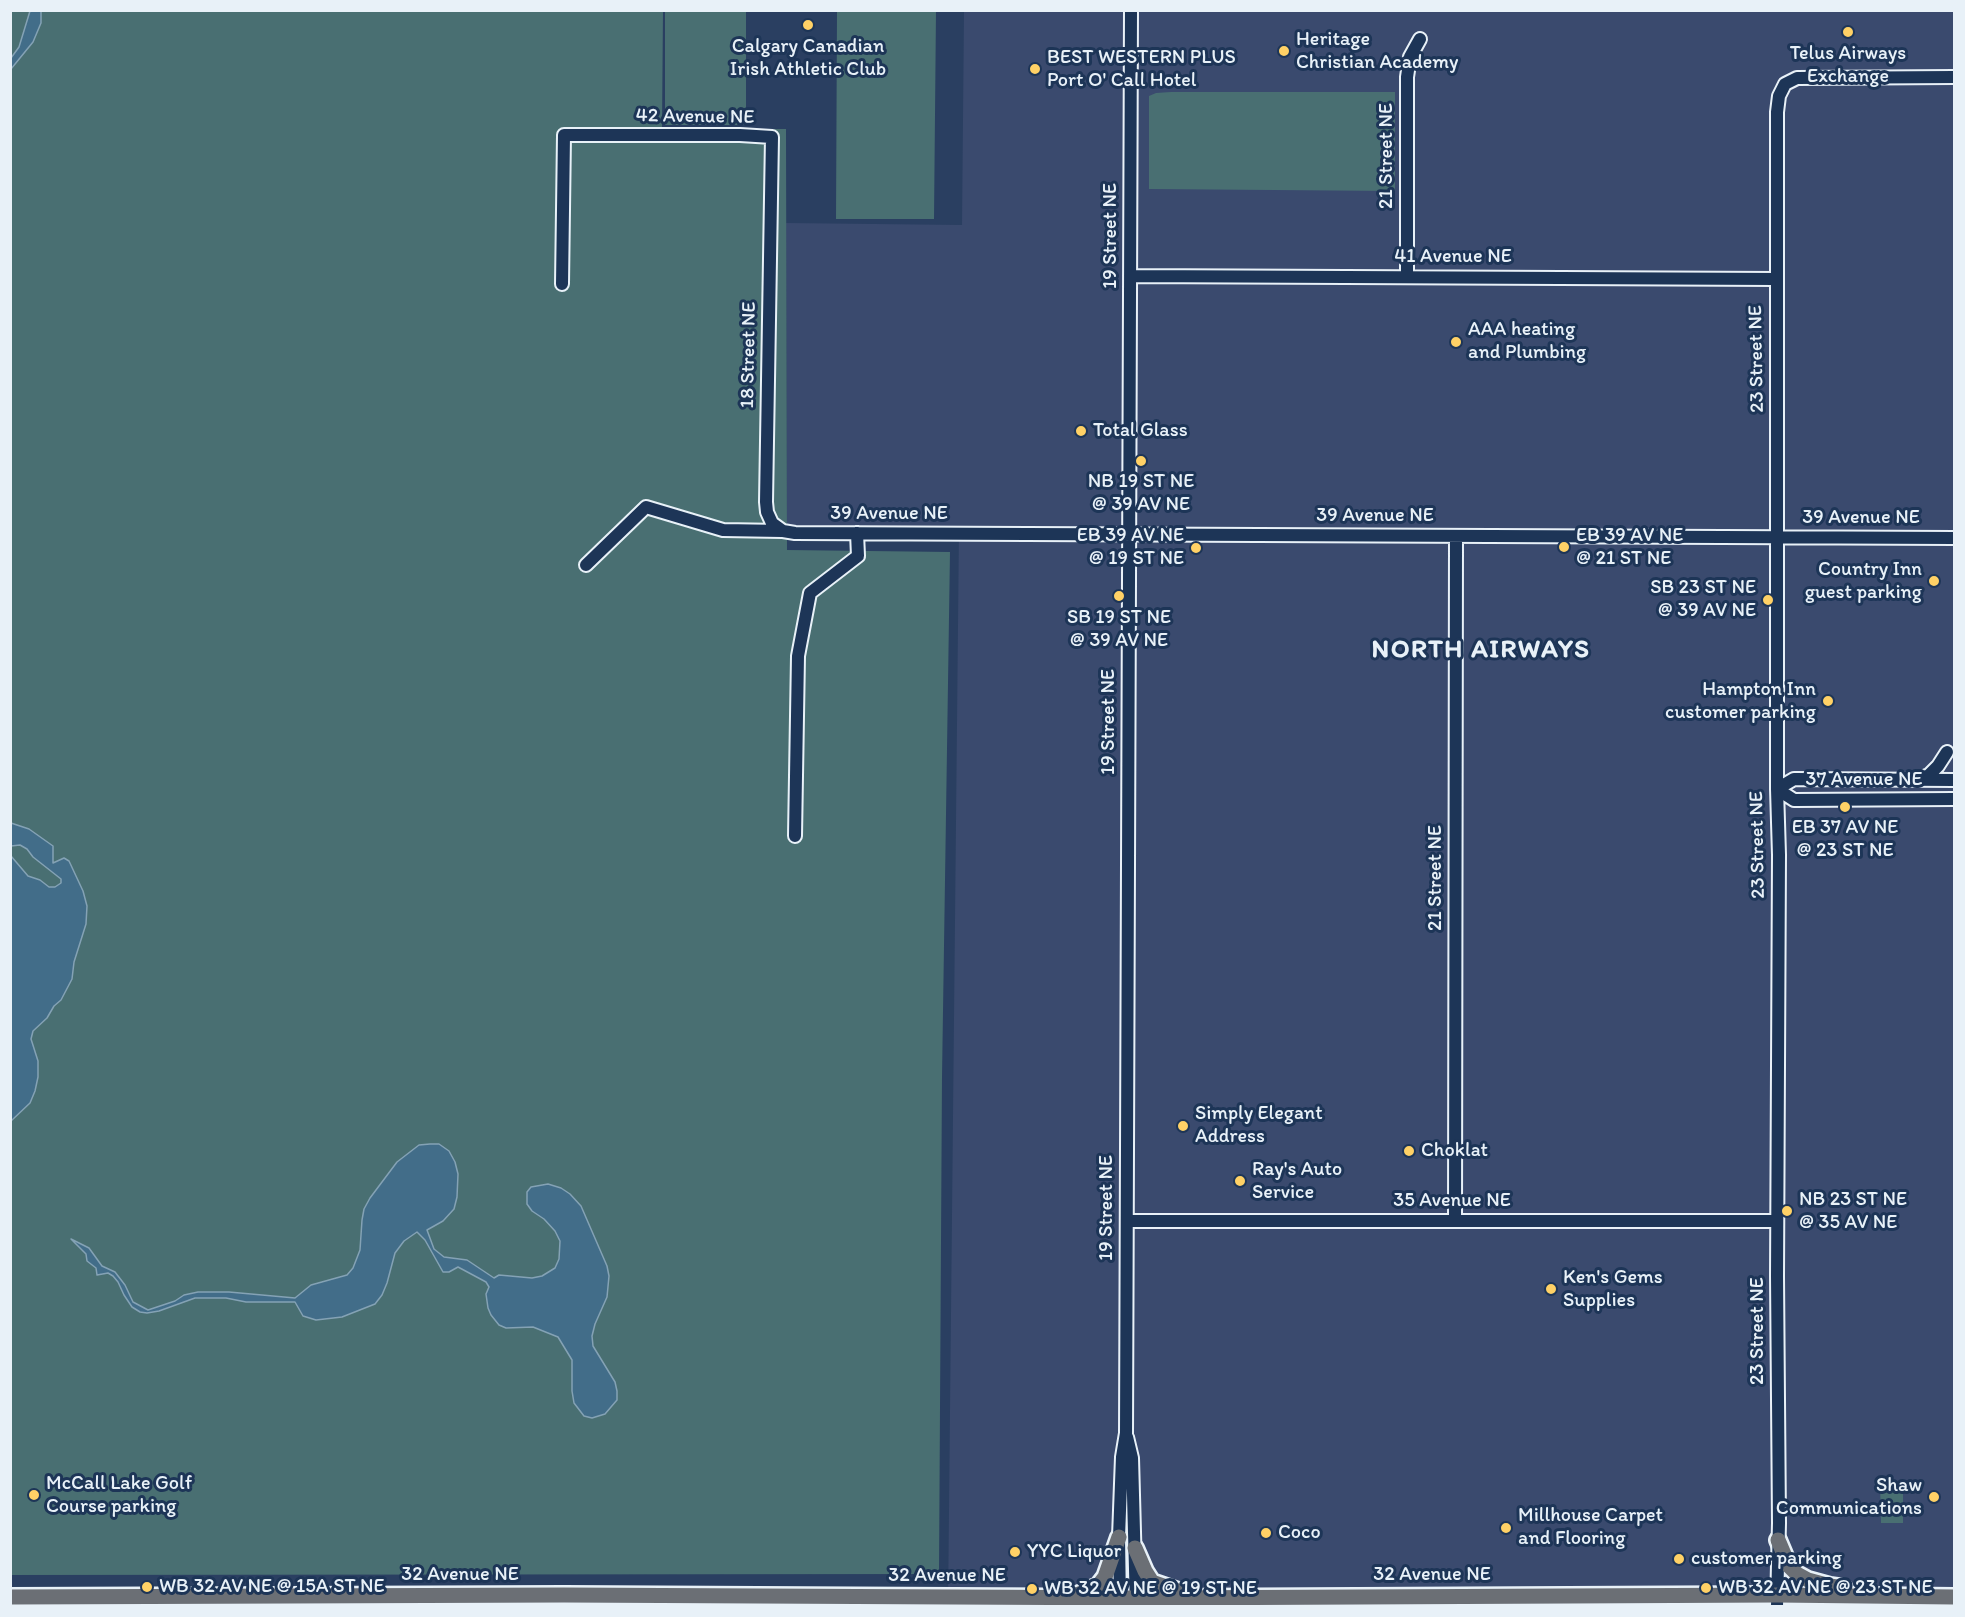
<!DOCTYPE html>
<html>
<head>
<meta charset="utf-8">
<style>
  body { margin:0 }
  #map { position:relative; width:1965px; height:1617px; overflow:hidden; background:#2a3f61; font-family:Itim,sans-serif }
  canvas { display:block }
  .frame { position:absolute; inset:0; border:12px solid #e8f1f8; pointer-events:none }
</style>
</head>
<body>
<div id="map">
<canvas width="1965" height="1617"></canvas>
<div class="frame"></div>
</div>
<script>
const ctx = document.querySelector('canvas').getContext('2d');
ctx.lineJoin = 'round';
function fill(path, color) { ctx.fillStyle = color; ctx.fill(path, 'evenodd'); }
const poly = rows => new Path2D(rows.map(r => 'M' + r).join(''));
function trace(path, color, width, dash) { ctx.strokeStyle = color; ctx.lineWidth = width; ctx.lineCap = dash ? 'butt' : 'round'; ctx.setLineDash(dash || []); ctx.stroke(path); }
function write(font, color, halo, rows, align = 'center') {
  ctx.font = font + ' Itim,sans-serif'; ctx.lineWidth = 6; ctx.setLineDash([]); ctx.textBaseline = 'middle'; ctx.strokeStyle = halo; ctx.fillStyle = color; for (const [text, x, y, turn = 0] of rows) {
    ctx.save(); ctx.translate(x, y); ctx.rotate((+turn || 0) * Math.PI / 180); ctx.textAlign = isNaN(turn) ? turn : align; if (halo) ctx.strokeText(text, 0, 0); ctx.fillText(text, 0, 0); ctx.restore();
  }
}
const built = poly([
  [964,11,1954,11,1954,1606,948,1606,959,526,787,526,786,223,962,225]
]);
const green = poly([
  [10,11,663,11,662,129,786,129,787,550,950,552,942,1077,939,1574,11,1575],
  [665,11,746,11,746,125,665,125],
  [837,11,936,11,934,219,836,219],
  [1171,92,1395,92,1395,191,1149,189,1149,96,1156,93],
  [1880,1482,1903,1482,1903,1523,1881,1523]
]);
const water = poly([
  [30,11,41,11,41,23,33,42,11,69,11,58,19,47,30,11],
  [11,823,29,829,53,846,53,863,64,858,69,861,83,891,87,906,86,924,74,962,72,979,61,1000,54,1006,47,1018,33,1031,31,1039,38,1061,38,1077,35,1091,30,1103,11,1121,11,856,28,876,40,880,49,887,55,887,61,883,61,879,33,857,27,849,20,845,11,846,11,823],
  [430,1144,439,1144,449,1151,455,1162,458,1174,457,1197,454,1209,443,1221,427,1230,434,1249,444,1257,467,1260,494,1278,499,1275,532,1278,542,1276,555,1268,559,1259,560,1241,555,1231,544,1219,532,1211,527,1204,527,1192,531,1187,548,1184,561,1188,570,1194,581,1206,607,1266,609,1276,607,1297,595,1324,592,1336,593,1346,615,1382,617,1391,617,1400,605,1414,592,1418,584,1416,574,1403,572,1391,572,1360,558,1337,533,1327,506,1328,499,1325,491,1315,488,1308,486,1294,489,1287,486,1282,458,1267,449,1272,443,1272,425,1240,417,1232,404,1241,395,1253,387,1283,382,1295,375,1304,342,1317,316,1320,303,1316,295,1302,246,1302,226,1298,195,1298,159,1311,147,1313,140,1312,132,1307,124,1295,118,1282,113,1276,108,1273,97,1275,96,1268,87,1261,86,1254,71,1239,89,1248,102,1266,115,1272,125,1285,133,1302,148,1310,175,1301,184,1295,198,1292,229,1292,295,1298,311,1285,347,1275,353,1268,360,1250,362,1220,364,1209,370,1198,397,1162,419,1145,430,1144]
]);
const minor = poly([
  [1130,276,1776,279],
  [1407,276,1407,77,1410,57,1420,39],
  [562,284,564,135,740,135,772,137,766,502,767,512,772,523,783,531,795,533,1954,538],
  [586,565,646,507,723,530,782,531],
  [1919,779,1929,775,1938,766,1947,752],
  [1777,789,1794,800,1954,799],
  [1777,789,1794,779,1954,780],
  [795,836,798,656,810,593,858,556,857,533],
  [1127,1221,1777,1221],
  [1455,1221,1456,536],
  [1127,1437,1132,1458,1136,1606],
  [1120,1606,1119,1537,1122,1457,1126,1433,1131,10],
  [1777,1606,1779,1523,1777,1276,1779,855,1777,789,1777,112,1779,96,1785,84,1797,78,1954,77]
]);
const major = poly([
  [1778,1540,1789,1566,1797,1574,1808,1580,1830,1586,1844,1588],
  [1135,1548,1145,1571,1152,1582,1184,1593],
  [1077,1595,1098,1586,1105,1577,1119,1537],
  [10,1597,564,1595,1148,1598,1777,1595,1954,1597]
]);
const markers = [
  [808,25,6,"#ffd166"],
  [1848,32,6,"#ffd166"],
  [1284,51,6,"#ffd166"],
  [1035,69,6,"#ffd166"],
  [1456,342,6,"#ffd166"],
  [1081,431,6,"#ffd166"],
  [1141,461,6,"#ffd166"],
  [1564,547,6,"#ffd166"],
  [1196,548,6,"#ffd166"],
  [1934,581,6,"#ffd166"],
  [1119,596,6,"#ffd166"],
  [1768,600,6,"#ffd166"],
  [1828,701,6,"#ffd166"],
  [1845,807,6,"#ffd166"],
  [1183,1126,6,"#ffd166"],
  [1409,1151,6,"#ffd166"],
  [1240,1181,6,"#ffd166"],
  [1787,1211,6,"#ffd166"],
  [1551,1289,6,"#ffd166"],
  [34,1495,6,"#ffd166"],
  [1934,1497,6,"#ffd166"],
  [1506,1528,6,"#ffd166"],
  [1266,1533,6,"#ffd166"],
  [1015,1552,6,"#ffd166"],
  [1679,1559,6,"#ffd166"],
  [147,1587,6,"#ffd166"],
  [1706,1588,6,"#ffd166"],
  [1032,1589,6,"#ffd166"]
];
const poiNames = [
  ["Heritage",1296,40],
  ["Christian Academy",1296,63],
  ["Calgary Canadian",808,47,"center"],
  ["Irish Athletic Club",808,70,"center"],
  ["Telus Airways",1848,54,"center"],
  ["Exchange",1848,77,"center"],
  ["BEST WESTERN PLUS",1047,58],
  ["Port O' Call Hotel",1047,81],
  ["AAA heating",1468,330],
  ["and Plumbing",1468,353],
  ["Total Glass",1093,431],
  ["NB 19 ST NE",1141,482,"center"],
  ["@ 39 AV NE",1141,505,"center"],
  ["EB 39 AV NE",1184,536,"right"],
  ["@ 19 ST NE",1184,559,"right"],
  ["EB 39 AV NE",1576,536],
  ["@ 21 ST NE",1576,559],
  ["Country Inn",1922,570,"right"],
  ["guest parking",1922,593,"right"],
  ["SB 23 ST NE",1756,588,"right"],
  ["@ 39 AV NE",1756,611,"right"],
  ["SB 19 ST NE",1119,618,"center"],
  ["@ 39 AV NE",1119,641,"center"],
  ["Hampton Inn",1816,690,"right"],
  ["customer parking",1816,713,"right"],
  ["EB 37 AV NE",1845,828,"center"],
  ["@ 23 ST NE",1845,851,"center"],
  ["Simply Elegant",1195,1114],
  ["Address",1195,1137],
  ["Choklat",1421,1151],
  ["Ray's Auto",1252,1170],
  ["Service",1252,1193],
  ["NB 23 ST NE",1799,1200],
  ["@ 35 AV NE",1799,1223],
  ["Ken's Gems",1563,1278],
  ["Supplies",1563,1301],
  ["McCall Lake Golf",46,1484],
  ["Course parking",46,1507],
  ["Shaw",1922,1486,"right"],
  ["Communications",1922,1509,"right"],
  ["Millhouse Carpet",1518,1516],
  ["and Flooring",1518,1539],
  ["Coco",1278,1533],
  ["YYC Liquor",1027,1552],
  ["customer parking",1691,1559],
  ["WB 32 AV NE @ 15A ST NE",159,1587],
  ["WB 32 AV NE @ 23 ST NE",1718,1588],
  ["WB 32 AV NE @ 19 ST NE",1044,1589]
];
const streetNames = [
  ["42 Avenue NE",695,117,1],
  ["21 Street NE",1387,156,-90],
  ["19 Street NE",1111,236,-90],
  ["41 Avenue NE",1453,257],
  ["18 Street NE",749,355,-89],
  ["23 Street NE",1757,359,-91],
  ["39 Avenue NE",889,514],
  ["39 Avenue NE",1375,516],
  ["39 Avenue NE",1861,518],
  ["19 Street NE",1109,722,-90],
  ["37 Avenue NE",1864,780],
  ["23 Street NE",1758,845,-91],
  ["21 Street NE",1436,878,-90],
  ["35 Avenue NE",1452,1201],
  ["19 Street NE",1107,1208,-90],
  ["23 Street NE",1758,1331,-90],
  ["32 Avenue NE",460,1575],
  ["32 Avenue NE",1432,1575],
  ["32 Avenue NE",947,1576]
];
const districtNames = [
  ["NORTH AIRWAYS",1481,650]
];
fill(built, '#3a4a6e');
fill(green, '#496f72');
fill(water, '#426d89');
trace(water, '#84a2b5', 1.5);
trace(minor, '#e8f1f8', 16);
trace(major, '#e8f1f8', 20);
trace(minor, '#1d3557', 12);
trace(major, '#6b6f75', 15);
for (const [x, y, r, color] of markers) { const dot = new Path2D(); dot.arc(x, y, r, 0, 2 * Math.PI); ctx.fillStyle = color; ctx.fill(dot); trace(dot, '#1d3557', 2); }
write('20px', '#e8f1f8', '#1d3557', poiNames, 'left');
write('20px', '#e8f1f8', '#1d3557', streetNames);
ctx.letterSpacing = '1.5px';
write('bold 26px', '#e8f1f8', '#1d3557', districtNames);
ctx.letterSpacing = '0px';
</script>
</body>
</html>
